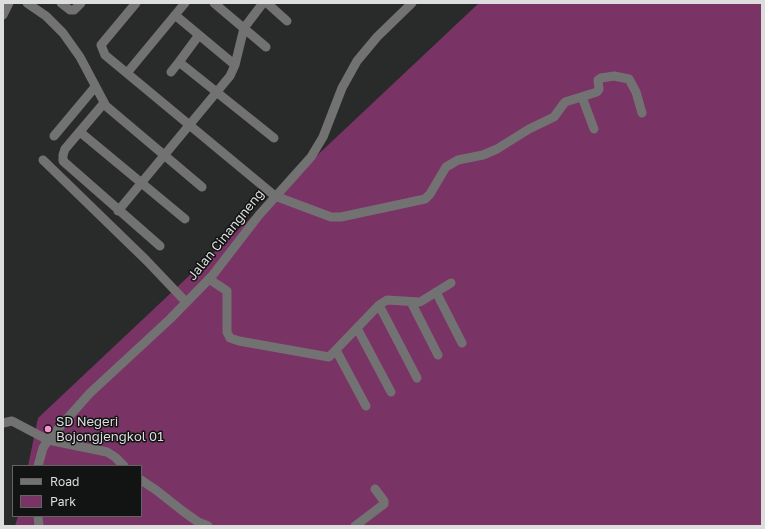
<!DOCTYPE html>
<html>
<head>
<meta charset="utf-8">
<style>
  body { margin:0 }
  #map { position:relative; width:765px; height:529px; overflow:hidden; background:#292b2a; font-family:"Golos Text",sans-serif }
  canvas { display:block }
  .frame { position:absolute; inset:0; border:4px solid #dcdddc; pointer-events:none }
  .legend { position:absolute; left:12px; top:465px; width:130px; height:52px; box-sizing:border-box; background:#121313; border:1px solid #636463; margin:0; padding:5px 7px; list-style:none; font-size:12px; color:#dcdddc }
  .legend li { display:flex; align-items:center; gap:8px; height:20px }
  .legend b { width:20px; border:1px solid #636463 }
</style>
</head>
<body>
<div id="map">
<canvas width="765" height="529"></canvas>
<div class="frame"></div>
<ul class="legend">
<li><b style="height:5px;background:#737273"></b>Road</li>
<li><b style="height:11px;background:#7a3365"></b>Park</li>
</ul>
</div>
<script>
const ctx = document.querySelector('canvas').getContext('2d');
ctx.lineJoin = 'round';
function fill(path, color) { ctx.fillStyle = color; ctx.fill(path, 'evenodd'); }
const poly = rows => new Path2D(rows.map(r => 'M' + r).join(''));
function trace(path, color, width, dash) { ctx.strokeStyle = color; ctx.lineWidth = width; ctx.lineCap = dash ? 'butt' : 'round'; ctx.setLineDash(dash || []); ctx.stroke(path); }
function write(font, color, halo, rows, align = 'center') {
  ctx.font = font + ' "Golos Text",sans-serif'; ctx.lineWidth = 3; ctx.setLineDash([]); ctx.textBaseline = 'middle'; ctx.strokeStyle = halo; ctx.fillStyle = color; for (const [text, x, y, turn = 0] of rows) {
    ctx.save(); ctx.translate(x, y); ctx.rotate((+turn || 0) * Math.PI / 180); ctx.textAlign = isNaN(turn) ? turn : align; if (halo) ctx.strokeText(text, 0, 0); ctx.fillText(text, 0, 0); ctx.restore();
  }
}
const green = poly([
  [479,3,762,3,762,526,15,526,18,516,141,516,141,466,28,466,38,418]
]);
const minor = poly([
  [27,3,46,16,63,33,80,57,106,106,202,187],
  [61,3,70,10,74,10,81,3],
  [136,3,101,45,105,55,275,196,331,217,341,217,425,199,430,194,446,167,458,160,483,155,497,149,529,129,554,117,565,102,597,92,599,89,598,80,601,78,614,76,629,79,636,92,642,113],
  [214,3,266,47],
  [267,3,287,21],
  [3,15,9,3],
  [175,15,235,65],
  [199,35,179,62,274,138],
  [171,72,179,62],
  [127,73,185,3],
  [582,97,594,129],
  [104,103,65,149,63,155,63,161,160,246],
  [80,132,185,219],
  [54,136,95,87],
  [43,160,146,260,186,302],
  [118,211,230,76,235,65,244,28,263,3],
  [209,279,227,291,227,332,230,338,239,341,329,357,379,305,387,300,420,302,451,283],
  [436,292,462,343],
  [411,302,438,355],
  [379,305,417,378],
  [357,328,391,392],
  [336,350,366,406],
  [3,423,12,421,48,440,107,452,115,457,124,466],
  [38,466,43,448,48,440,90,393,170,319,212,276,259,215,311,157,323,137,342,88,357,61,377,37,412,3],
  [141,480,156,490,184,512,198,522,208,526],
  [38,516,39,526],
  [355,526,384,504,384,501,375,489]
]);
const markers = [
  [48,429,4,"#f491d3"]
];
const streetNames = [
  ["Jalan Cinangneng",226,235,-51]
];
const poiNames = [
  ["SD Negeri",56,422],
  ["Bojongjengkol 01",56,437]
];
fill(green, '#7a3365');
trace(minor, '#737273', 9);
for (const [x, y, r, color] of markers) { const dot = new Path2D(); dot.arc(x, y, r, 0, 2 * Math.PI); ctx.fillStyle = color; ctx.fill(dot); trace(dot, '#121313', 1.5); }
write('13px', '#dcdddc', '#121313', streetNames);
write('13px', '#dcdddc', '#121313', poiNames, 'left');
</script>
</body>
</html>
